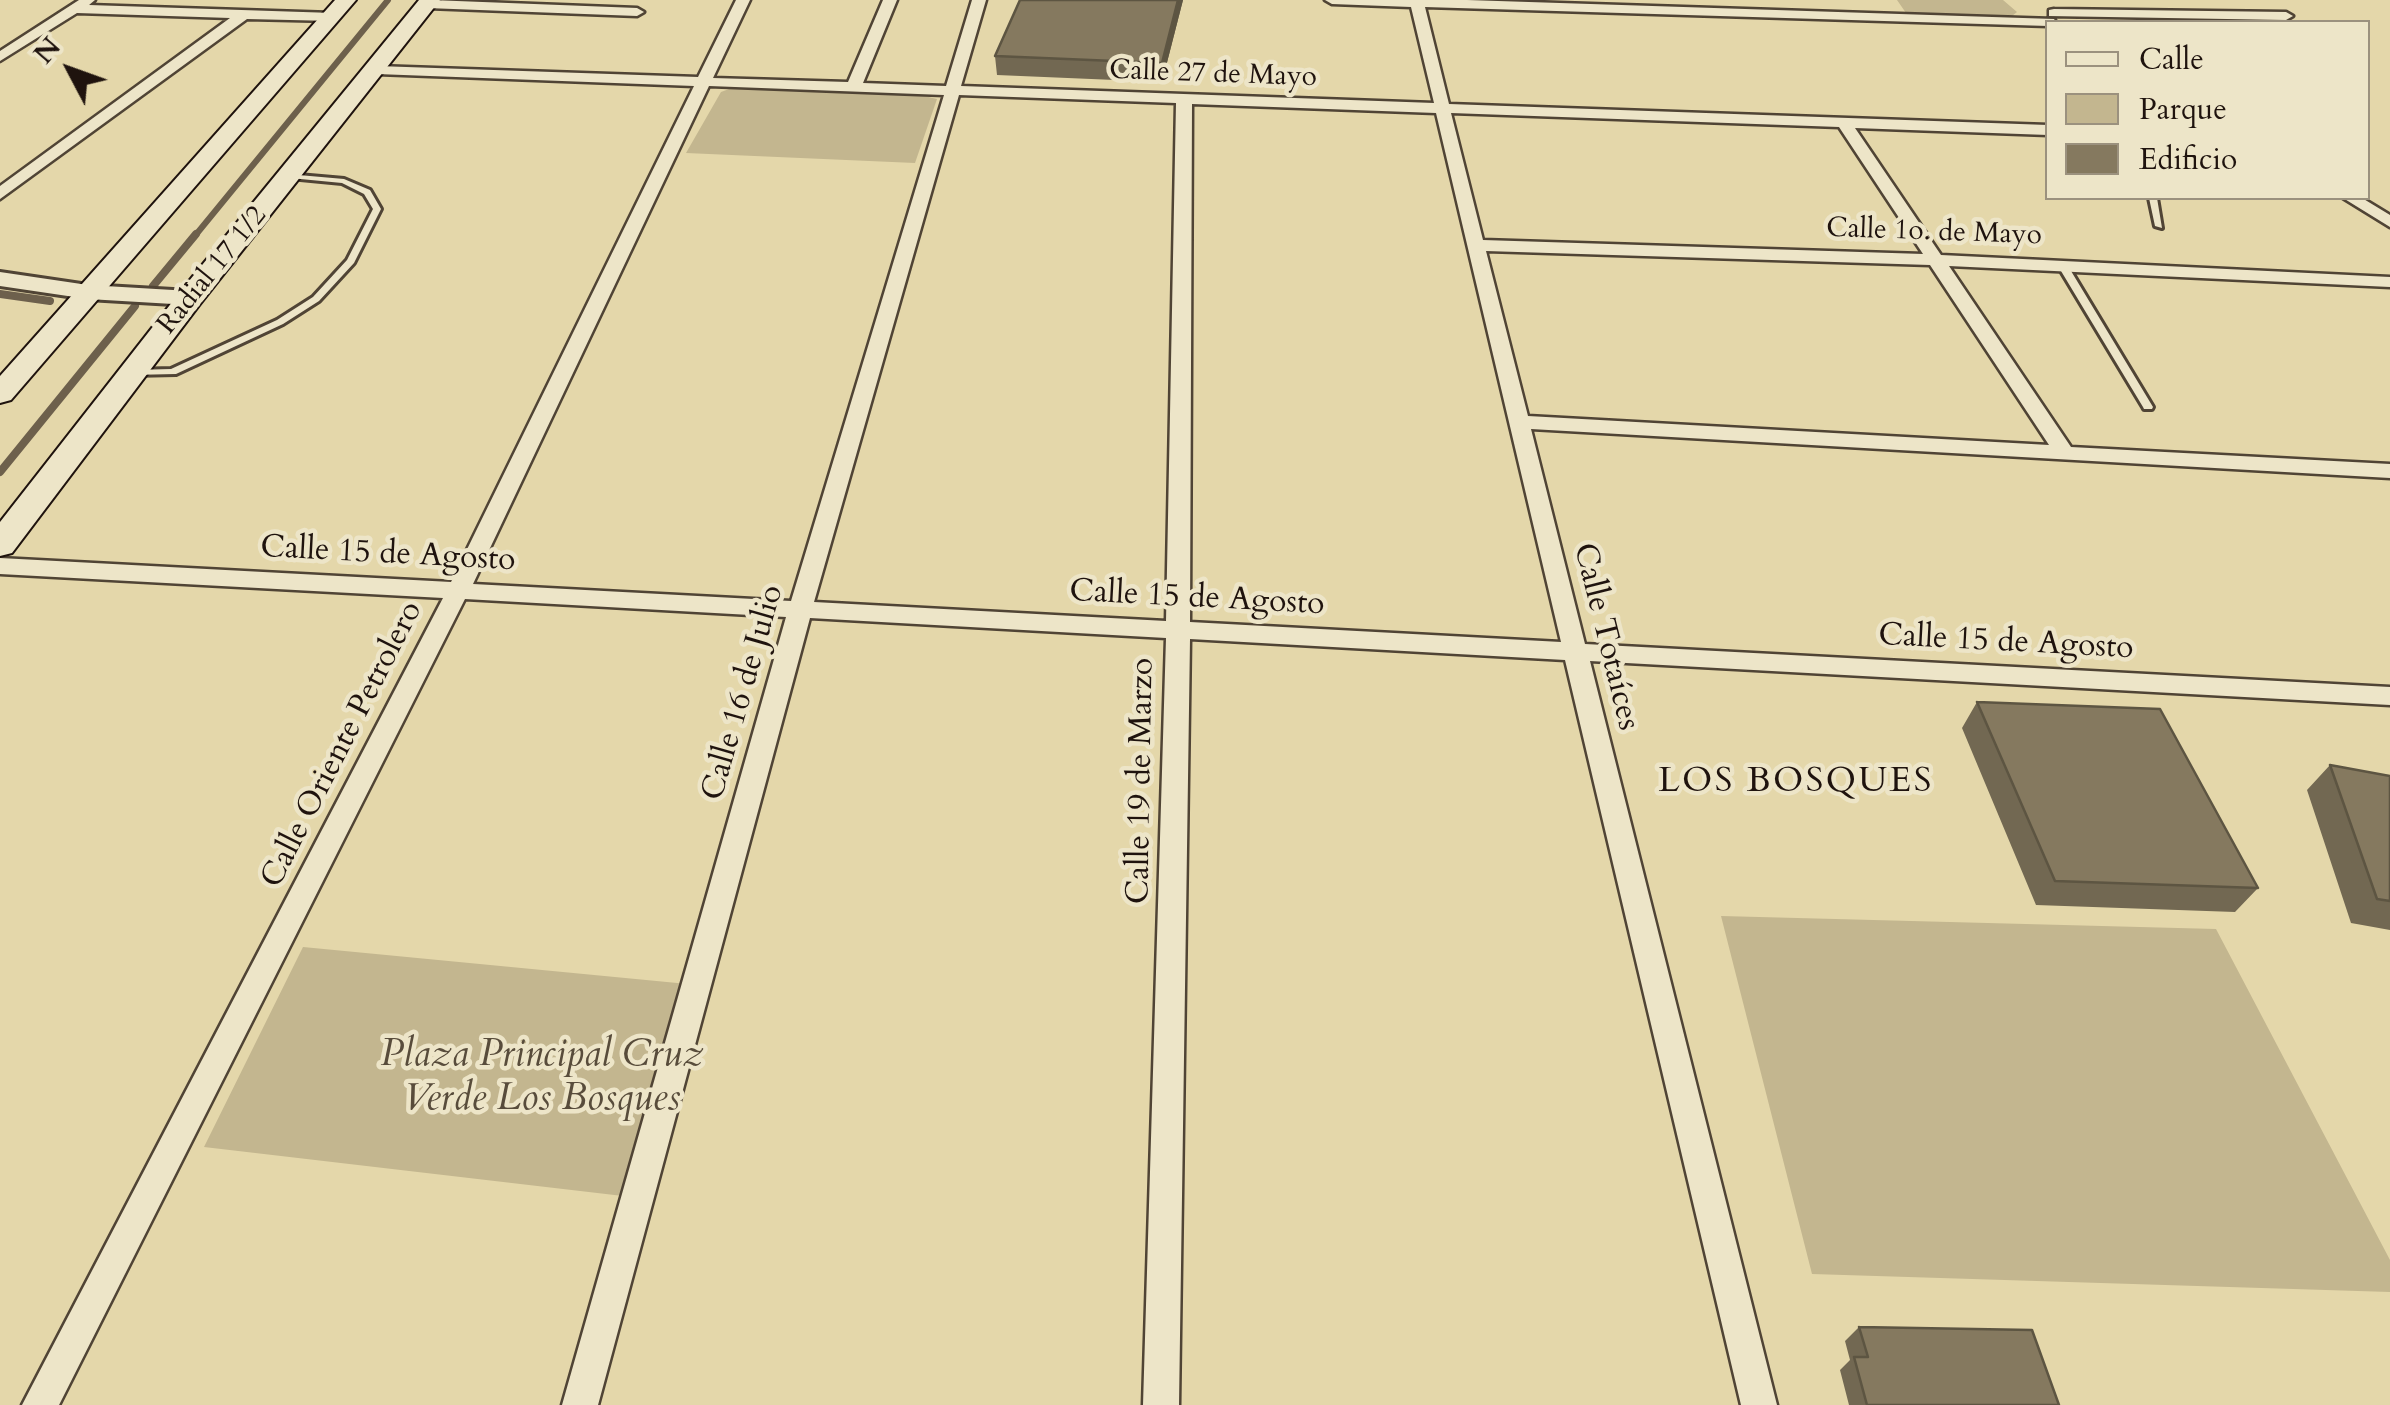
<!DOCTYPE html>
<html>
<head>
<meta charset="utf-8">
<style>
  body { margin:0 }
  #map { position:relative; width:2390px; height:1405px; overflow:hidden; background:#e4d7aa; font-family:Cardo,serif }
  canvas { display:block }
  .legend { position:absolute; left:2045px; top:20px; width:325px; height:180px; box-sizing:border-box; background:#ede5c8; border:2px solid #9b917e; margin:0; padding:12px 18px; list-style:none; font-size:30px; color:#1f130e }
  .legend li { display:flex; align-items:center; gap:20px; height:50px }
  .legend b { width:50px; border:2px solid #9b917e }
  .north { position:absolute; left:20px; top:20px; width:100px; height:100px; -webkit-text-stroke:8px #ede5c8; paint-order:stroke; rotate:311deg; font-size:28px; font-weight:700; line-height:40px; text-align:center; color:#1f130e }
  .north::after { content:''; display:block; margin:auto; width:35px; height:45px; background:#1f130e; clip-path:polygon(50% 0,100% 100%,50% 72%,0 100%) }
</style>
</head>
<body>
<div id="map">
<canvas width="2390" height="1405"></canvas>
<ul class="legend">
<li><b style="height:12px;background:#ede5c8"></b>Calle</li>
<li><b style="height:28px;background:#c3b68f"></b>Parque</li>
<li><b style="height:28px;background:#85795f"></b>Edificio</li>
</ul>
<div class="north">N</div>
</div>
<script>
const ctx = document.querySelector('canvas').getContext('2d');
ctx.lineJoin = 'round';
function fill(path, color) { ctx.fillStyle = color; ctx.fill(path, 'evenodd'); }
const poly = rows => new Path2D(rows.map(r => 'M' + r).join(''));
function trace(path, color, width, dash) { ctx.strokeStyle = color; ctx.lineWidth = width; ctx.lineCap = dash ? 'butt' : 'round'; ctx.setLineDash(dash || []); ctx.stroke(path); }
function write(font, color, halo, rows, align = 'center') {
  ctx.font = font + ' Cardo,serif'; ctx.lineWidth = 9; ctx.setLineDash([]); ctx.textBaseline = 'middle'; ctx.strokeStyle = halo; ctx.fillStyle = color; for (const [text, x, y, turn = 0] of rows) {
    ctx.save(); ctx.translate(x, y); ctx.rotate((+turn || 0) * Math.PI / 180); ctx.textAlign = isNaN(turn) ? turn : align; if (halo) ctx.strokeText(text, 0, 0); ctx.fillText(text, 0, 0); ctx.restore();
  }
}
const green = poly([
  [1897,0,2003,0,2017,12,2012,16,1906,13],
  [737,86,916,94,937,99,915,163,686,153,721,92],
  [1721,916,2216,929,2390,1260,2390,1292,1812,1274],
  [303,947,698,985,640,1198,204,1147]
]);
const streamFar1 = poly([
  [194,237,388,0]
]);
const stream = poly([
  [153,286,196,234],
  [0,294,50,301],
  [0,472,135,306]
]);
const service = poly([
  [287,174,344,179,370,190,381,209,354,263,319,301,283,324,176,374,131,375,129,373,134,370,171,369,277,320,313,297,347,260,373,209,364,194,342,183,290,178,286,176,287,174],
  [2149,198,2157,198,2162,228,2155,226,2149,198],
  [2063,263,2068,266,2153,407,2152,409,2144,409,2143,407,2058,266,2063,263]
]);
const minor = poly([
  [79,0,95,0,89,5,333,13,340,17,333,21,247,19,0,199,0,186,230,18,77,13,0,61,0,51,79,0],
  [431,0,637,8,644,12,637,16,427,8,420,4,431,0],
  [736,0,750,0,713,78,848,82,883,0,897,0,863,83,946,86,972,0,986,0,961,86,1434,103,1411,7,1332,4,1325,0,1467,0,2054,19,2056,22,2048,22,2048,26,1425,7,1449,104,2048,125,2048,135,1855,128,1941,255,2390,277,2390,287,1949,266,2071,447,2390,464,2390,478,1531,429,1585,644,2390,687,2390,705,1590,661,1777,1405,1741,1405,1565,660,1190,639,1179,1405,1143,1405,1166,638,810,618,598,1405,562,1405,786,617,465,599,59,1405,22,1405,443,598,0,574,0,558,451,582,694,86,377,74,370,70,377,66,698,77,736,0],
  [709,86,944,95,791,601,473,584,709,86],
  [959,95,1176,103,1166,621,814,602,959,95],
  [1192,104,1436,113,1561,642,1190,622,1192,104],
  [1451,113,1839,127,1923,254,1483,240,1451,113],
  [1486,251,1930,265,2049,445,1528,416,1486,251],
  [2054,9,2286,12,2293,16,2286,20,2049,16,2049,10,2054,9],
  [2343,198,2362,198,2390,215,2390,227,2343,198]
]);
const tertiary = poly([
  [0,272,88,285,190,291,202,298,190,305,88,299,0,286,0,272]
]);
const secondary = poly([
  [335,0,356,0,11,400,0,403,0,376,335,0],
  [419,0,440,0,200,304,12,553,0,556,0,522,180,292,419,0]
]);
const wall = poly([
  [1020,0,1183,0,1162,82,997,75,995,56],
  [1977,702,2258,888,2235,912,2036,905,1962,728],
  [2330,765,2390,776,2390,930,2351,923,2307,790],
  [1859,1327,2059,1405,1849,1405,1840,1370,1850,1360,1845,1341]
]);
const shadedWall = poly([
  [1178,0,1183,0,1162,82,1162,63]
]);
const building = poly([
  [1020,0,1178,0,1162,63,995,56,1020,0],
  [1977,702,2160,709,2258,888,2055,881,1977,702],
  [2330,765,2390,776,2390,901,2377,899,2330,765],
  [1859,1327,2032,1330,2059,1405,1867,1405,1854,1357,1868,1357,1859,1327]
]);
const farStreetnames = [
  ["Calle 27 de Mayo",1213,75,2],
  ["Calle 1o. de Mayo",1934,233,2],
  ["Radial 17 1/2",213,271,-51]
];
const streetNames = [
  ["Calle 15 de Agosto",388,555,3],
  ["Calle 15 de Agosto",1197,599,3],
  ["Calle Totaíces",1605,637,76],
  ["Calle 15 de Agosto",2006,643,3],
  ["Calle 16 de Julio",744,693,-74],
  ["Calle Oriente Petrolero",343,745,-63],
  ["Calle 19 de Marzo",1142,781,-89]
];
const neighbourhoodNames = [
  ["LOS BOSQUES",1796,783]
];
const nearParknames = [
  ["Plaza Principal Cruz",542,1056],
  ["Verde Los Bosques",542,1100]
];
fill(green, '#c3b68f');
trace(streamFar1, '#6d604c', 6);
trace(stream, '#6d604c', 8);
trace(service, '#504435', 6);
trace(minor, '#504435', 5);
trace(tertiary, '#504435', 6);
trace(secondary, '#1f130e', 4);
fill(service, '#ede5c8');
fill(minor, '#ede5c8');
fill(tertiary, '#ede5c8');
fill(secondary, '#ede5c8');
fill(wall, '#726852');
fill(shadedWall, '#5d5542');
fill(building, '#85795f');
trace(building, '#5d5542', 2.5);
write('28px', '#1f130e', '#ede5c8', farStreetnames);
write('32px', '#1f130e', '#ede5c8', streetNames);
ctx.letterSpacing = '2.5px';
write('35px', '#1f130e', '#ede5c8', neighbourhoodNames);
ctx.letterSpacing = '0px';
write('italic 38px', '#584c3b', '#ede5c8', nearParknames);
</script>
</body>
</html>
